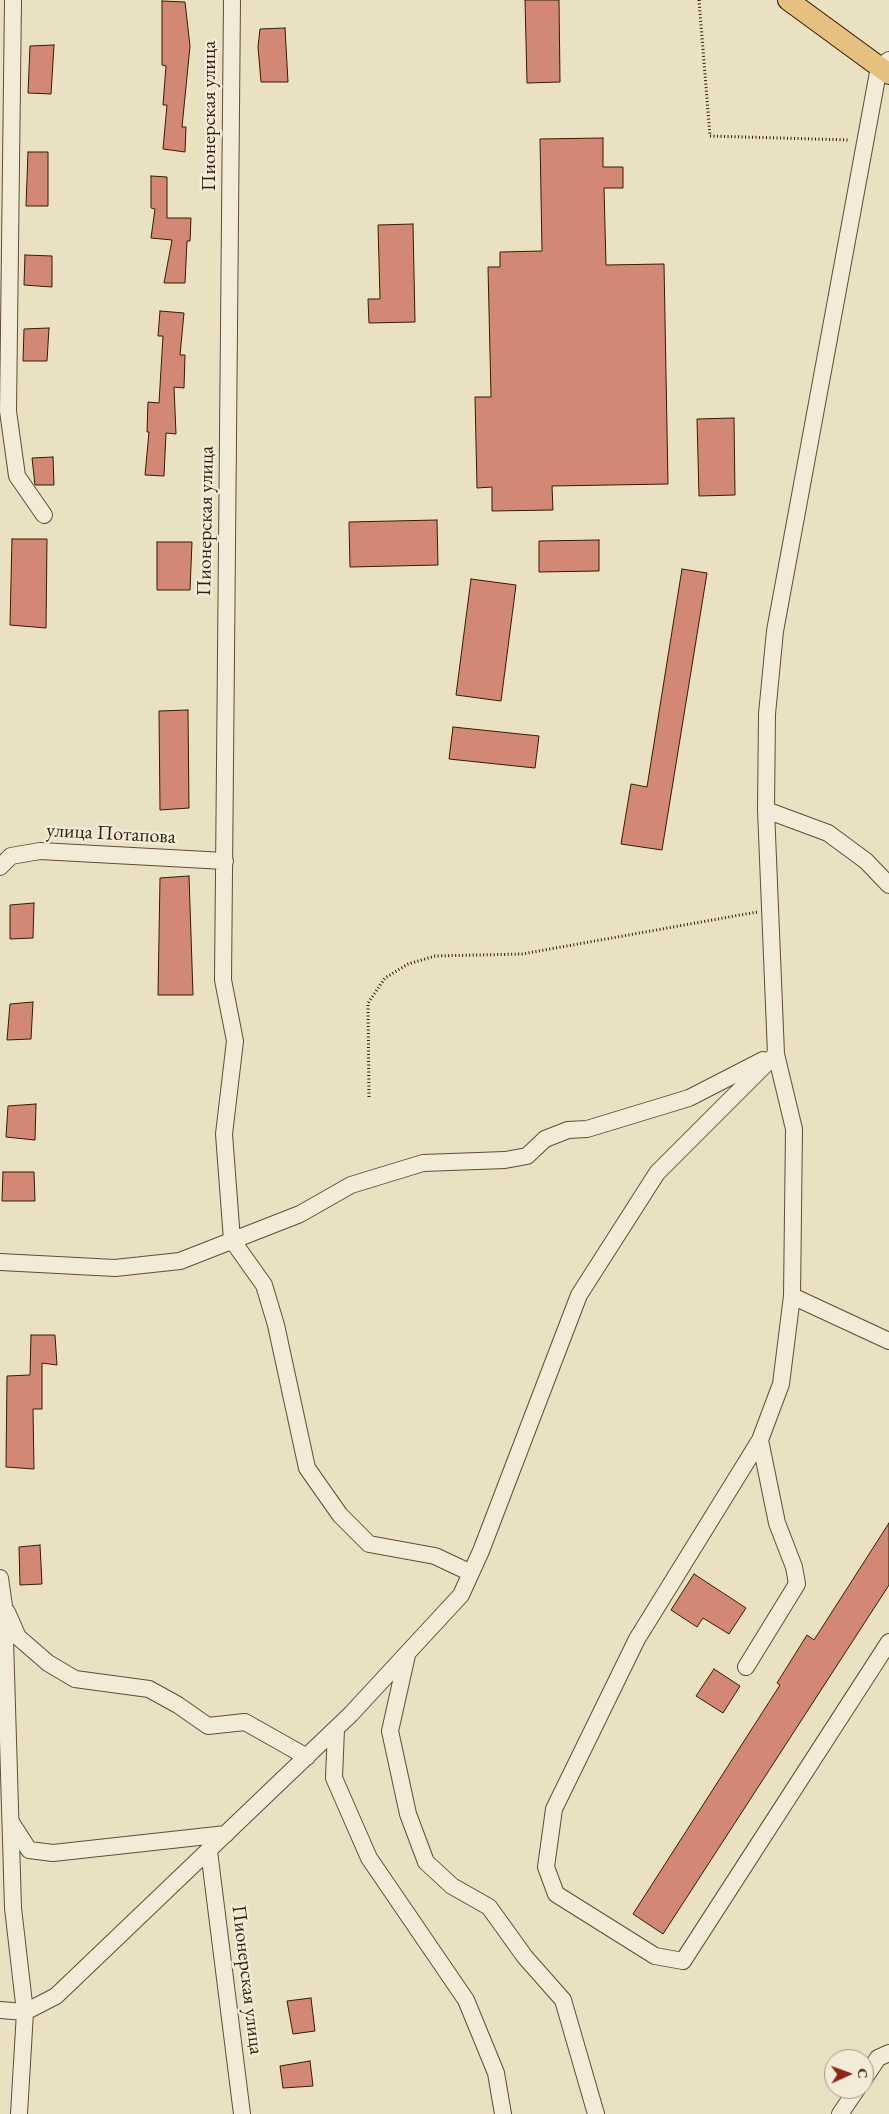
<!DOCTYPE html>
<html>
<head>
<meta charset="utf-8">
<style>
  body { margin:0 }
  #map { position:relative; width:889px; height:2114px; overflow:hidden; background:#eae0c2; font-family:"EB Garamond",serif }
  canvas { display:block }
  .north { position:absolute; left:824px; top:2049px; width:50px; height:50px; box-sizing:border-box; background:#f1ebd7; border:1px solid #a59884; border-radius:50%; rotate:88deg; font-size:14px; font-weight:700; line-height:20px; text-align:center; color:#341b07 }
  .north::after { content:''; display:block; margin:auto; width:18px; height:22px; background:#8f2418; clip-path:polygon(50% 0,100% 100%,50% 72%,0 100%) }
</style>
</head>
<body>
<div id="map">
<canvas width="889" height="2114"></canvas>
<div class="north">С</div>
</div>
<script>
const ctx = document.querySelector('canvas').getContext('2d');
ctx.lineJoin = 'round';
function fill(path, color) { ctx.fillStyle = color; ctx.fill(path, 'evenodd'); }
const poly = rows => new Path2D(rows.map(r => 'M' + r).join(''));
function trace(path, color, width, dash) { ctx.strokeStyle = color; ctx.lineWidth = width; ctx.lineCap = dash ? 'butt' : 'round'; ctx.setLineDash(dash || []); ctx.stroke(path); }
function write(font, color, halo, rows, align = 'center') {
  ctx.font = font + ' "EB Garamond",serif'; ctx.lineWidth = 5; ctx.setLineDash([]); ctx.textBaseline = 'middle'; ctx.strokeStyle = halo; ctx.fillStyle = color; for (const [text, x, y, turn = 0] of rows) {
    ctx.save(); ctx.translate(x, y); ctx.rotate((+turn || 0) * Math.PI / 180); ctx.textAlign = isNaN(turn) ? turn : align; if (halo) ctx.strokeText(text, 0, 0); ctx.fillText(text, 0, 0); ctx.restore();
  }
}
const building = poly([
  [525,0,559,0,560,82,527,83,525,0],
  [162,1,185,2,190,46,182,127,186,127,185,152,163,149,167,105,163,105,166,66,162,65,162,1],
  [285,28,288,82,261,82,258,47,260,29,285,28],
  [54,45,51,94,28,93,30,46,54,45],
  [603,138,603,167,623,167,623,188,604,188,606,265,664,264,668,484,552,486,553,510,492,511,492,487,477,488,475,397,491,397,488,267,500,267,500,252,542,251,540,139,603,138],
  [28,152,48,152,48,206,26,206,28,152],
  [151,176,167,177,167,218,191,218,190,241,187,241,185,283,164,283,172,240,151,238,155,209,151,208,151,176],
  [413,224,415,322,369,323,368,299,380,299,378,225,413,224],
  [25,255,52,256,52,287,24,285,25,255],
  [160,311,184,313,180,355,185,355,184,388,174,387,176,434,166,433,164,476,145,475,149,432,147,432,148,402,159,403,163,336,158,336,160,311],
  [49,328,47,361,23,361,24,329,49,328],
  [734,418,735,495,699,496,697,419,734,418],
  [53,457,54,485,35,485,32,458,53,457],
  [437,520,438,565,350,567,349,522,437,520],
  [12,539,47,539,46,628,10,625,12,539],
  [599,540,599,571,539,572,539,541,599,540],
  [157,542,192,542,190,590,157,590,157,542],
  [682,569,707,573,662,850,621,844,631,784,647,787,682,569],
  [471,579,516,585,501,701,456,695,471,579],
  [188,710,189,808,160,810,159,711,188,710],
  [453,727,539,736,535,768,449,759,453,727],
  [189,876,193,995,158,995,160,878,189,876],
  [34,903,33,938,10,939,10,905,34,903],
  [33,1002,31,1039,7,1040,10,1004,33,1002],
  [36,1104,35,1140,6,1137,8,1106,36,1104],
  [3,1172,34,1172,35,1201,2,1201,3,1172],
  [31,1335,55,1335,57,1365,42,1363,42,1409,33,1409,34,1469,6,1467,7,1376,30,1375,31,1335],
  [889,1523,889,1585,663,1934,633,1914,780,1685,777,1683,807,1635,814,1640,889,1523],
  [40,1545,42,1584,20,1585,19,1547,40,1545],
  [694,1574,746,1608,729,1634,703,1618,697,1627,671,1610,694,1574],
  [714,1669,740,1686,723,1713,696,1696,714,1669],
  [311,1998,315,2031,293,2034,287,2001,311,1998],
  [310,2061,313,2086,283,2088,280,2066,310,2061]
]);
const path = poly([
  [699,0,710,136,850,140],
  [369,1097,368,1003,385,978,408,964,435,956,522,954,757,912]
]);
const minor = poly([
  [13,0,8,411,17,476,44,515],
  [232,0,223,980,235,1041,224,1134,232,1240,264,1285,276,1325,307,1468,340,1515,369,1544,435,1556,471,1573],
  [889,60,879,67,775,631,767,714,766,810,776,1054,794,1129,792,1296,781,1384,760,1440,637,1639,554,1809,546,1867,556,1894,655,1956,683,1961,889,1642],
  [766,810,828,833,866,861,889,885],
  [0,867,11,856,40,851,225,861],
  [0,1262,115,1268,180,1261,300,1214,351,1185,423,1163,505,1160,527,1156,545,1139,568,1130,587,1129,689,1098,763,1060],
  [792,1296,889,1341],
  [0,1578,4,1606,13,1908,25,2012,19,2114],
  [7,1612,18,1637,48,1663,75,1679,149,1689,178,1705,208,1726,245,1722,307,1757],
  [407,1655,390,1731,408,1814,426,1862,452,1886,489,1907,525,1957,563,2000,596,2114],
  [746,1667,797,1584,794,1567,777,1523,760,1440],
  [336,1729,334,1778,369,1858,466,2000,496,2073,503,2114],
  [11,1822,29,1850,53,1853,226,1834],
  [209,1851,242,2114],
  [0,2010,25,2012,56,1996,351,1714,461,1595,481,1551,579,1295,657,1173,776,1054],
  [864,2079,878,2058,889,2053],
  [840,2114,857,2089]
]);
const major = poly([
  [788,0,889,74]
]);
const streetNames = [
  ["Пионерская улица",210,116,-90],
  ["Пионерская улица",206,521,-89],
  ["улица Потапова",111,834,3],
  ["Пионерская улица",247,1980,83]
];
fill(building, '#d38875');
trace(building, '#341b07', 1);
trace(minor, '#624c36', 18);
trace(major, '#341b07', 22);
trace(path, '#341b07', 3, [1, 2.5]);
trace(minor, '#f1ebd7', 16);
trace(major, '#e5c081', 20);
write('20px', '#341b07', '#f1ebd7', streetNames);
</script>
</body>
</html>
